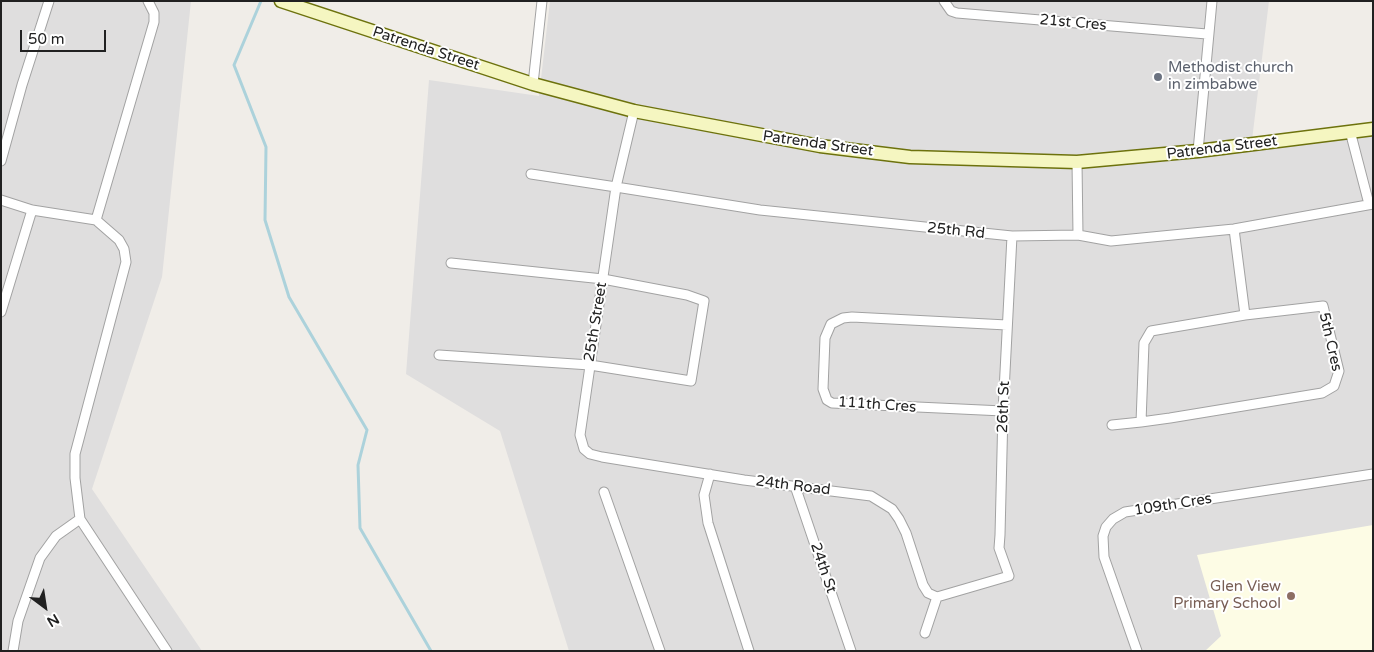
<!DOCTYPE html>
<html>
<head>
<meta charset="utf-8">
<style>
  body { margin:0 }
  #map { position:relative; width:1374px; height:652px; overflow:hidden; background:#f0ede8; font-family:"Varela Round",sans-serif }
  canvas { display:block }
  .frame { position:absolute; inset:0; border:2px solid #212121; pointer-events:none }
  .north { position:absolute; left:20px; top:582px; width:50px; height:50px; -webkit-text-stroke:4px #fff; paint-order:stroke; rotate:149deg; font-size:14px; font-weight:700; line-height:20px; text-align:center; color:#212121 }
  .north::after { content:''; display:block; margin:auto; width:18px; height:22px; background:#212121; clip-path:polygon(50% 0,100% 100%,50% 72%,0 100%) }
  .scale { position:absolute; left:20px; top:30px; width:86px; height:22px; box-sizing:border-box; border:2px solid #212121; border-top:0; padding-left:6px; font-size:15px; line-height:18px; white-space:nowrap; color:#212121; -webkit-text-stroke:4px #fff; paint-order:stroke }
</style>
</head>
<body>
<div id="map">
<canvas width="1374" height="652"></canvas>
<div class="frame"></div>
<div class="north">N</div>
<div class="scale">50 m</div>
</div>
<script>
const ctx = document.querySelector('canvas').getContext('2d');
ctx.lineJoin = 'round';
function fill(path, color) { ctx.fillStyle = color; ctx.fill(path, 'evenodd'); }
const poly = rows => new Path2D(rows.map(r => 'M' + r).join(''));
function trace(path, color, width, dash) { ctx.strokeStyle = color; ctx.lineWidth = width; ctx.lineCap = dash ? 'butt' : 'round'; ctx.setLineDash(dash || []); ctx.stroke(path); }
function write(font, color, halo, rows, align = 'center') {
  ctx.font = font + ' "Varela Round",sans-serif'; ctx.lineWidth = 4; ctx.setLineDash([]); ctx.textBaseline = 'middle'; ctx.strokeStyle = halo; ctx.fillStyle = color; for (const [text, x, y, turn = 0] of rows) {
    ctx.save(); ctx.translate(x, y); ctx.rotate((+turn || 0) * Math.PI / 180); ctx.textAlign = isNaN(turn) ? turn : align; if (halo) ctx.strokeText(text, 0, 0); ctx.fillText(text, 0, 0); ctx.restore();
  }
}
const residential = poly([
  [1,1,191,1,162,277,92,489,202,651,1,651],
  [550,1,1269,1,1252,140,1373,122,1373,651,569,651,500,431,406,374,429,80,539,96]
]);
const education = poly([
  [1373,525,1373,651,1205,651,1221,636,1197,555]
]);
const stream = poly([
  [261,1,234,65,266,147,265,220,289,297,367,430,358,465,360,528,431,651]
]);
const street = poly([
  [944,1,951,11,957,13,1207,34],
  [533,84,542,1],
  [634,111,616,187,760,210,1012,236,1078,235,1111,241,1234,229,1373,204],
  [1350,131,1369,204],
  [1198,151,1212,1],
  [1,161,22,85,49,1],
  [1077,162,1078,235],
  [531,174,616,187,580,435,584,449,590,454,602,457,744,480,871,496,892,509,899,519,906,533,923,585,928,593,937,597],
  [1,200,32,210,96,220,119,240,124,249,126,262,75,454,75,478,80,519,167,651],
  [96,220,154,22,154,13,148,1],
  [1234,229,1245,315],
  [1,312,32,210],
  [439,355,590,365,691,381,704,301,687,295,603,279,451,263],
  [1003,411,832,403,827,400,823,389,825,338,831,324,843,318,852,317,1007,325],
  [1112,425,1141,422,1170,418,1322,393,1334,386,1339,371,1323,306,1245,315,1151,331,1144,343,1141,422],
  [710,474,704,495,708,523,749,651],
  [795,486,851,651],
  [604,492,660,651],
  [937,597,1009,576,999,548,1000,535,1003,411,1012,236],
  [925,633,937,597],
  [13,651,18,621,40,558,56,536,80,519],
  [1137,651,1104,557,1103,536,1106,527,1113,519,1125,512,1373,474]
]);
const secondary = poly([
  [281,1,533,84,634,111,820,146,910,157,1077,162,1198,151,1373,129]
]);
const markers = [
  [1158,77,5,"#6b7280"],
  [1291,596,5,"#8d6e63"]
];
const streetNames = [
  ["21st Cres",1073,23,5],
  ["Patrenda Street",426,49,18],
  ["Patrenda Street",818,144,8],
  ["Patrenda Street",1222,148,-7],
  ["25th Rd",956,231,6],
  ["25th Street",596,322,-81],
  ["5th Cres",1330,342,77],
  ["111th Cres",877,405,4],
  ["26th St",1004,407,-88],
  ["24th Road",793,486,7],
  ["109th Cres",1173,505,-9],
  ["24th St",823,568,71]
];
const worshipNames = [
  ["Methodist church",1168,68],
  ["in zimbabwe",1168,85]
];
const educationNames = [
  ["Glen View",1281,587],
  ["Primary School",1281,604]
];
fill(residential, '#dfdede');
fill(education, '#fdfce5');
trace(stream, '#acd2db', 3);
trace(street, '#a2a2a2', 11);
trace(secondary, '#6d720d', 15);
trace(street, '#fff', 9);
trace(secondary, '#f5f6c1', 12);
for (const [x, y, r, color] of markers) { const dot = new Path2D(); dot.arc(x, y, r, 0, 2 * Math.PI); ctx.fillStyle = color; ctx.fill(dot); trace(dot, '#fff', 2); }
write('15px', '#212121', '#fff', streetNames);
write('15px', '#5b616d', '#fff', worshipNames, 'left');
write('15px', '#785e54', '#fff', educationNames, 'right');
</script>
</body>
</html>
